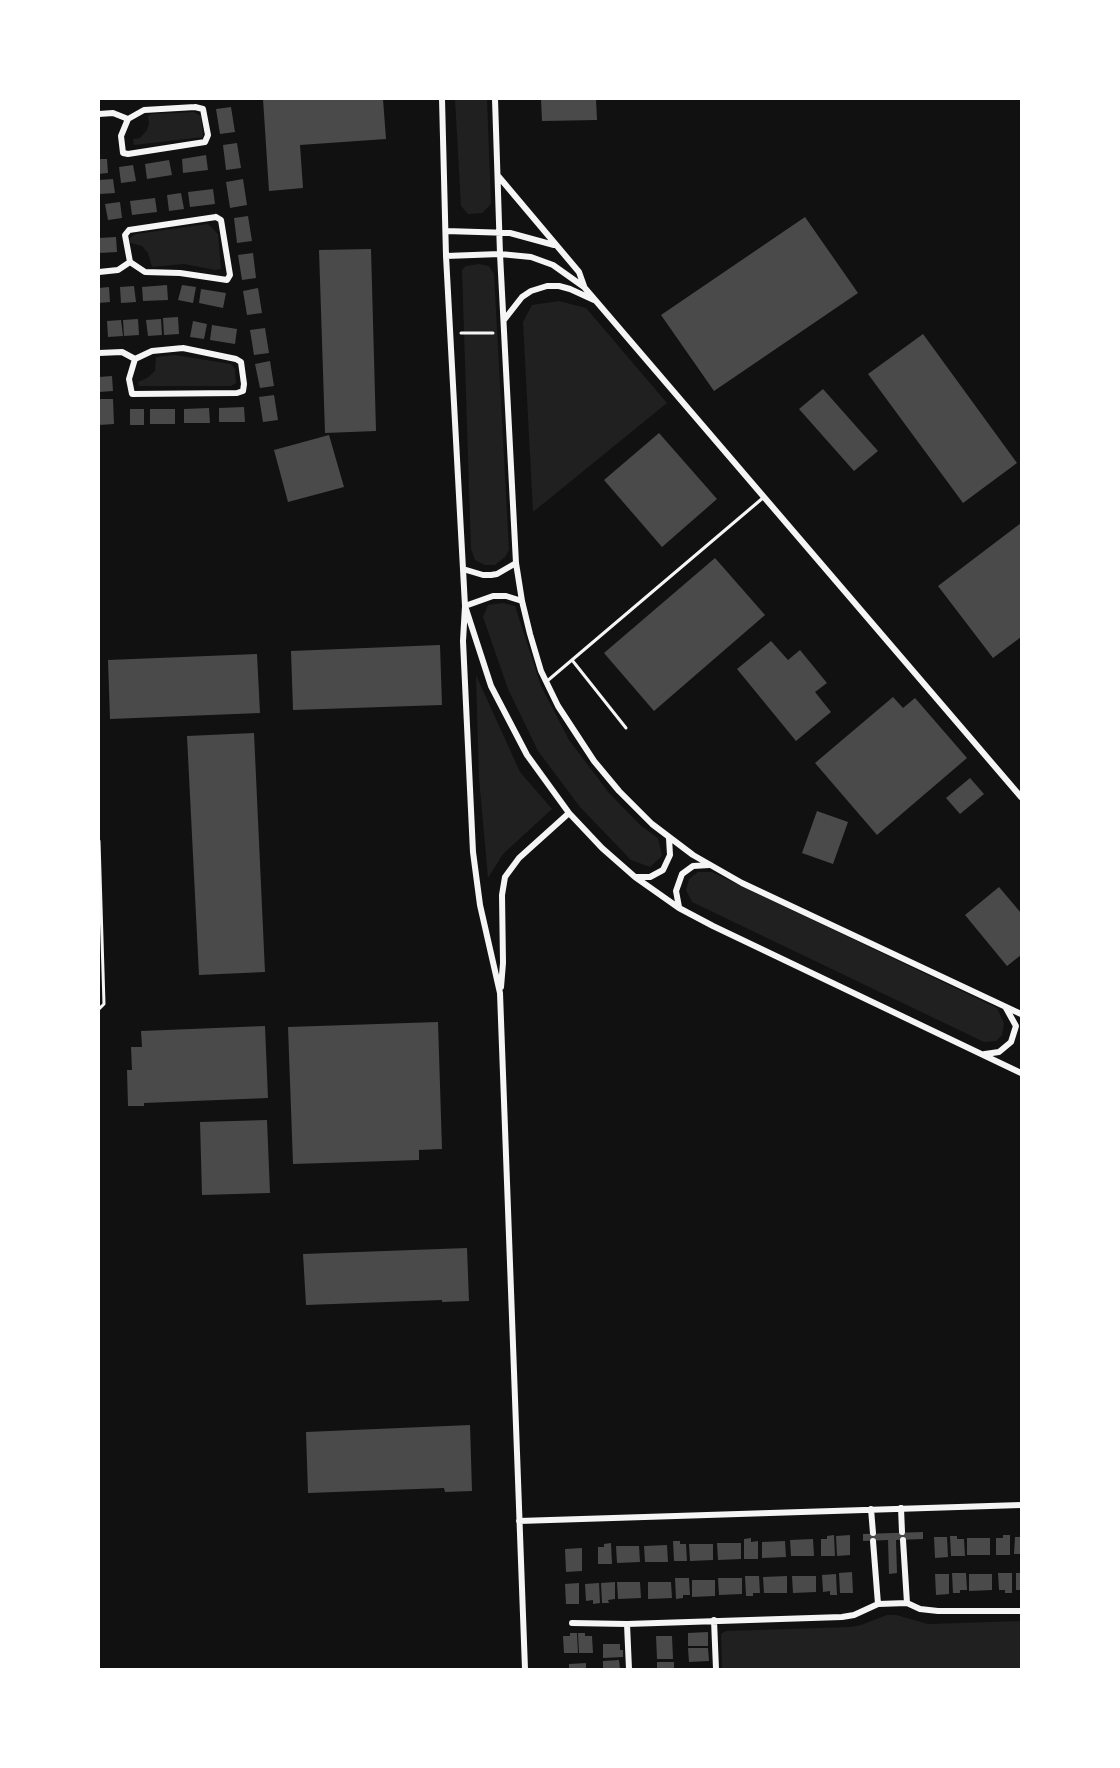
<!DOCTYPE html>
<html>
<head>
<meta charset="utf-8">
<style>
  body { margin:0 }
  #map { position:relative; width:1120px; height:1768px; overflow:hidden; background:#111; font-family:Inter,sans-serif }
  canvas { display:block }
  .frame { position:absolute; inset:0; border:100px solid #fff; pointer-events:none }
</style>
</head>
<body>
<div id="map">
<canvas width="1120" height="1768"></canvas>
<div class="frame"></div>
</div>
<script>
const ctx = document.querySelector('canvas').getContext('2d');
ctx.lineJoin = 'round';
function fill(path, color) { ctx.fillStyle = color; ctx.fill(path, 'evenodd'); }
const poly = rows => new Path2D(rows.map(r => 'M' + r).join(''));
function trace(path, color, width, dash) { ctx.strokeStyle = color; ctx.lineWidth = width; ctx.lineCap = dash ? 'butt' : 'round'; ctx.setLineDash(dash || []); ctx.stroke(path); }
const green = poly([
  [455,99,487,99,491,204,482,213,468,214,461,206],
  [194,112,201,116,203,137,134,145,133,139,140,138,147,130,149,123,148,116,151,114],
  [208,224,218,234,221,269,215,270,184,264,152,267,148,253,142,246,131,243,129,241,131,237,136,234],
  [479,264,489,266,494,274,509,550,505,557,495,565,485,565,475,560,471,549,462,270,466,266],
  [559,301,586,308,667,403,533,512,523,322,532,305],
  [175,355,231,364,235,369,236,383,231,386,139,386,138,382,147,378,155,371,156,357],
  [503,603,515,606,541,686,569,740,609,793,641,826,658,838,662,856,650,867,631,860,580,807,538,751,508,689,483,617,488,605],
  [476,675,520,772,552,809,503,854,488,878,479,778],
  [698,872,712,872,997,1008,1004,1023,1002,1035,996,1041,984,1042,692,902,686,890,689,879],
  [887,1615,896,1615,928,1624,1021,1621,1021,1669,722,1669,721,1634,726,1631,851,1627,861,1625]
]);
const building = poly([
  [263,99,383,99,386,139,300,145,303,188,269,191],
  [541,99,596,99,597,120,542,121],
  [231,107,235,132,220,134,216,109],
  [237,143,241,168,226,170,223,145],
  [206,155,208,170,183,173,182,159],
  [99,159,107,159,108,173,99,174],
  [169,160,172,175,147,179,145,164],
  [133,165,136,181,121,183,119,167],
  [113,179,115,193,99,194,99,180],
  [243,179,247,205,230,208,226,182],
  [213,189,215,204,190,207,188,192],
  [181,193,184,209,169,211,167,195],
  [155,198,157,212,132,215,130,201],
  [120,202,122,218,108,220,105,204],
  [248,216,252,241,237,243,234,218],
  [805,217,858,293,714,391,661,315],
  [116,237,117,252,99,253,99,238],
  [371,249,376,431,325,433,319,250],
  [253,253,256,278,242,280,238,255],
  [167,285,168,300,143,301,142,287],
  [182,285,196,287,193,303,178,300],
  [134,286,136,302,121,303,120,287],
  [109,287,110,302,99,303,99,288],
  [258,288,262,313,247,315,243,291],
  [201,289,226,293,223,308,199,303],
  [178,317,179,334,164,335,163,318],
  [138,319,139,335,124,336,123,320],
  [161,319,162,335,148,336,146,320],
  [121,320,123,336,108,337,107,321],
  [193,321,207,324,204,339,190,337],
  [212,325,237,329,235,344,210,340],
  [265,328,269,353,254,355,250,330],
  [923,334,1017,463,963,503,868,374],
  [270,361,274,386,260,388,255,364],
  [112,376,113,391,99,392,99,377],
  [823,389,878,451,854,471,799,409],
  [274,395,278,420,263,422,259,397],
  [99,399,113,399,114,424,99,425],
  [244,407,245,422,219,422,219,408],
  [209,408,210,423,184,423,184,409],
  [130,409,144,409,144,425,130,425],
  [150,409,175,409,175,424,150,424],
  [659,433,717,499,662,547,604,480],
  [329,435,344,487,288,502,274,450],
  [1021,523,1021,637,993,658,938,586],
  [715,558,765,615,654,711,604,653],
  [771,641,788,660,800,650,827,683,815,692,831,712,796,741,737,669],
  [440,645,442,705,293,710,291,651],
  [257,654,260,713,110,719,108,660],
  [893,697,903,708,915,698,967,758,877,835,815,763],
  [254,733,265,972,199,975,187,736],
  [970,778,984,794,960,814,946,798],
  [817,811,848,822,833,864,802,853],
  [999,887,1021,913,1021,955,1007,966,965,915],
  [438,1022,442,1149,419,1150,419,1160,293,1164,288,1027],
  [265,1026,268,1098,144,1103,144,1106,128,1106,127,1070,132,1070,131,1047,142,1047,141,1031],
  [267,1120,270,1193,202,1195,200,1122],
  [467,1248,469,1301,442,1302,442,1300,306,1305,303,1254],
  [470,1425,472,1491,445,1492,444,1488,308,1493,306,1432],
  [923,1532,923,1539,896,1540,897,1573,889,1574,888,1540,863,1541,863,1534],
  [834,1535,835,1556,821,1556,821,1539,827,1539,827,1536],
  [850,1535,850,1555,837,1556,836,1536],
  [1003,1535,1010,1535,1010,1555,996,1555,996,1538,1003,1538],
  [950,1536,957,1536,957,1539,964,1539,965,1556,951,1556],
  [934,1537,947,1537,948,1557,935,1558],
  [1015,1537,1021,1537,1021,1554,1014,1554],
  [751,1538,751,1542,758,1541,758,1559,744,1559,744,1539],
  [967,1538,990,1538,990,1555,967,1555],
  [813,1539,814,1556,791,1556,790,1540],
  [673,1541,680,1541,680,1544,686,1544,687,1561,674,1561],
  [785,1541,786,1557,762,1558,762,1542],
  [611,1543,612,1564,598,1564,598,1547,604,1547,604,1544],
  [717,1543,741,1543,741,1559,718,1560],
  [689,1544,713,1544,713,1560,690,1561],
  [667,1545,668,1562,645,1562,644,1546],
  [616,1546,639,1546,640,1562,617,1563],
  [582,1548,582,1571,566,1572,565,1549],
  [852,1572,853,1593,840,1593,839,1573],
  [952,1573,966,1573,967,1590,960,1590,960,1593,953,1593],
  [998,1573,1012,1573,1012,1593,1005,1593,1005,1590,999,1590],
  [1016,1573,1021,1573,1021,1590,1016,1590],
  [836,1574,837,1595,830,1595,830,1591,823,1592,822,1575],
  [935,1574,949,1574,949,1594,936,1595],
  [969,1574,992,1574,992,1590,969,1591],
  [745,1576,759,1576,760,1593,753,1593,753,1596,746,1596],
  [787,1576,787,1593,764,1593,763,1577],
  [792,1576,816,1576,816,1592,793,1593],
  [675,1578,689,1578,690,1595,683,1595,683,1598,676,1599],
  [718,1578,742,1578,742,1594,719,1595],
  [692,1580,715,1580,715,1596,692,1597],
  [615,1582,615,1599,608,1600,609,1603,602,1603,601,1583],
  [617,1582,640,1582,641,1598,618,1599],
  [648,1582,671,1582,672,1598,648,1599],
  [579,1583,579,1604,566,1604,565,1584],
  [599,1583,600,1603,593,1604,593,1600,586,1601,585,1584],
  [708,1632,708,1646,688,1646,688,1633],
  [570,1633,577,1633,578,1653,564,1653,563,1636,570,1636],
  [578,1633,585,1633,585,1636,592,1636,593,1653,579,1653],
  [656,1636,672,1636,673,1659,657,1659],
  [603,1644,620,1644,620,1650,623,1650,623,1657,603,1658],
  [688,1648,708,1648,709,1661,689,1662],
  [619,1660,620,1669,603,1669,603,1661],
  [657,1662,674,1662,674,1669,657,1669],
  [586,1663,586,1669,569,1669,569,1664]
]);
const path = poly([
  [461,333,493,333]
]);
const service = poly([
  [572,660,626,728],
  [546,682,764,497],
  [99,841,104,1004,99,1009]
]);
const minor = poly([
  [442,99,446,256,465,606,491,686,527,755,569,813,602,848,635,877,679,908,713,926,1021,1073],
  [495,99,500,254,516,563,522,601,530,634,541,671,558,706,594,761,619,791,652,824,693,855,742,883,1021,1014],
  [195,107,203,109,208,135,205,142,128,154,123,153,121,136,128,119,144,110,195,107],
  [99,114,113,113,128,119],
  [499,177,579,272,584,286],
  [216,217,221,220,230,275,227,280,180,273,145,272,130,262,125,235,129,230,216,217],
  [446,231,510,233,554,245],
  [446,256,500,254,531,257,553,265,584,287,1021,797],
  [99,272,118,270,130,262],
  [504,320,522,297,531,291,547,286,559,286,570,289,594,300],
  [183,348,236,359,241,362,244,384,243,391,237,393,132,394,129,379,135,359,152,351,183,348],
  [99,353,122,352,135,359],
  [463,569,483,575,491,575,497,574,516,563],
  [522,601,506,596,493,596,465,606,463,641,473,852,480,905,500,993,525,1669],
  [636,877,650,877,663,870,670,855,669,838],
  [679,907,676,891,682,874,693,866,709,865],
  [501,987,503,963,502,895,505,877,519,858,569,813],
  [985,1054,999,1052,1011,1042,1016,1026,1006,1008],
  [901,1508,902,1532],
  [871,1509,873,1533],
  [519,1521,1021,1505],
  [903,1540,907,1603],
  [873,1541,878,1604],
  [714,1620,716,1669],
  [572,1623,627,1624,842,1617,854,1615,878,1604,907,1603,920,1609,938,1611,1021,1611],
  [627,1624,629,1669]
]);
fill(green, '#202020');
fill(building, '#4a4a4a');
trace(path, '#f5f5f5', 3);
trace(service, '#f5f5f5', 3);
trace(minor, '#f5f5f5', 6);
</script>
</body>
</html>
